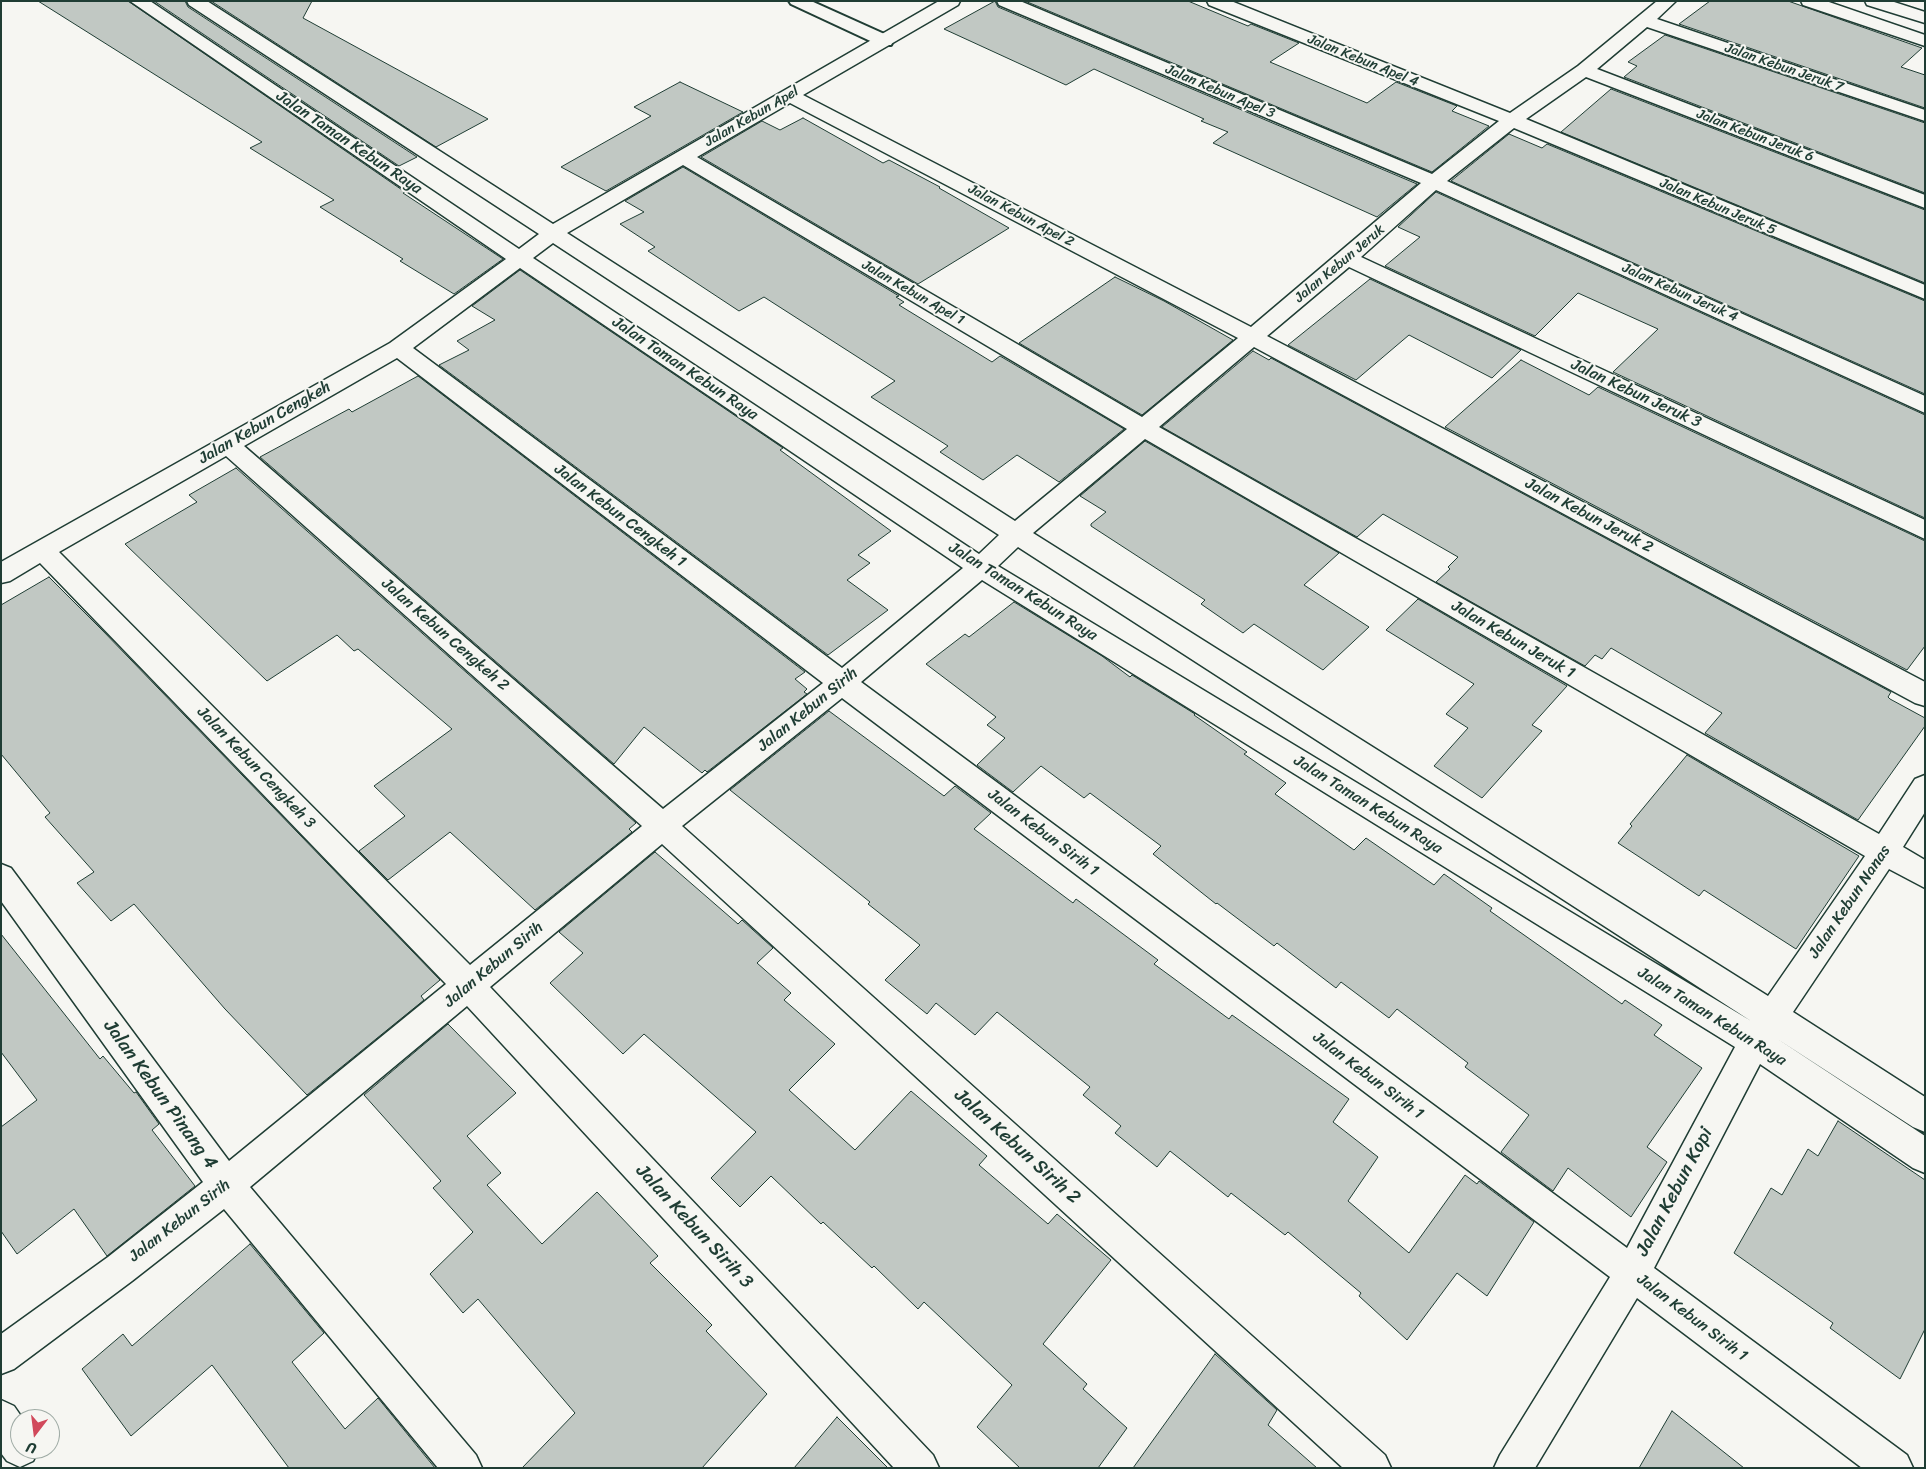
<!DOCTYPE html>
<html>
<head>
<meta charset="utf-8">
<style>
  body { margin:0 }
  #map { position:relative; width:1926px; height:1469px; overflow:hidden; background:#f6f6f2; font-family:Sriracha,sans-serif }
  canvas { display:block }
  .frame { position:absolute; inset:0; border:2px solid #1f3d34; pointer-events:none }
  .north { position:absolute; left:10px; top:1409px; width:50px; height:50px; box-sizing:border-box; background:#f6f6f2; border:1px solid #a0aca6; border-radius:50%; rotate:195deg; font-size:14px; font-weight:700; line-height:20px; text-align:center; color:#1f3d34 }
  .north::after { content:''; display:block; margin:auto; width:18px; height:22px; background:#d1495b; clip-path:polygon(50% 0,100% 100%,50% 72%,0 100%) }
</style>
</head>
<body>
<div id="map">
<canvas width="1926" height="1469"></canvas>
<div class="frame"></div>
<div class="north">U</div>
</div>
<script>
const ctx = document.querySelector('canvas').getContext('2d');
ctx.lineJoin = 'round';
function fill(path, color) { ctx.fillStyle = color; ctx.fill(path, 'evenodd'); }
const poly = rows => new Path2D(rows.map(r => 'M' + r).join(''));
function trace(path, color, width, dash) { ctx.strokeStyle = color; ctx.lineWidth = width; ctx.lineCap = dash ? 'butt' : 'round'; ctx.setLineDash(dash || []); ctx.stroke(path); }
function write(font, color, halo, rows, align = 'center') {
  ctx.font = font + ' Sriracha,sans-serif'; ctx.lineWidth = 4; ctx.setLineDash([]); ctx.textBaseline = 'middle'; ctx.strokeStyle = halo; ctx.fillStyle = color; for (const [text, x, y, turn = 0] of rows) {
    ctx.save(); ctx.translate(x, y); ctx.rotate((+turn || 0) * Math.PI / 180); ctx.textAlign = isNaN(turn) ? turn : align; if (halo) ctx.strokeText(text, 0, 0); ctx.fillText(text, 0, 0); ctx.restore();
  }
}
const building = poly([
  [38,1,128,1,405,192,403,193,503,259,454,294,400,261,403,259,320,207,334,200,250,148,262,142,38,1],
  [154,1,185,1,188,7,417,157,399,166,154,1],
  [211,1,312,1,303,18,488,119,436,147,211,1],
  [995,1,998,7,1417,184,1377,217,1213,143,1228,132,1201,121,1204,119,1094,69,1066,85,944,29,995,1],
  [1025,1,1188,1,1248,26,1251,24,1299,43,1270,62,1367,103,1396,82,1457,106,1452,111,1489,126,1432,172,1025,1],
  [1710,1,1788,1,1922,48,1901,67,1925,75,1925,108,1679,24,1710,1],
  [1665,35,1925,123,1925,193,1624,77,1637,66,1628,62,1665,35],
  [680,82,743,112,606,191,561,167,651,116,634,107,680,82],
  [1611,89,1925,210,1925,283,1561,132,1611,89],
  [803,118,883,163,889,160,940,187,939,188,1009,228,918,284,701,157,762,121,780,130,803,118],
  [1509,134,1542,148,1547,144,1925,301,1925,394,1451,181,1509,134],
  [683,167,899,296,896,297,904,302,899,305,992,362,1000,356,1124,429,1059,482,1017,455,983,480,940,452,948,446,871,397,895,381,764,297,739,311,648,251,655,247,620,224,644,212,625,201,683,167],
  [1436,192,1925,415,1925,518,1613,372,1658,329,1578,293,1535,336,1385,266,1420,237,1398,227,1436,192],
  [520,270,783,448,780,450,891,531,858,555,870,563,847,580,888,610,828,655,439,365,469,350,457,341,495,320,472,306,520,270],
  [1115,277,1164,301,1233,340,1142,415,1019,343,1115,277],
  [1370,279,1521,350,1492,378,1409,335,1356,380,1288,345,1370,279],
  [1253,351,1269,360,1271,358,1891,692,1888,697,1890,699,1925,718,1925,726,1858,820,1705,733,1722,713,1611,648,1602,659,1595,655,1585,666,1436,582,1450,569,1448,567,1458,557,1383,514,1357,537,1162,427,1253,351],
  [1521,360,1589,395,1598,387,1925,541,1925,646,1907,670,1445,427,1521,360],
  [418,376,805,672,795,679,807,689,804,692,807,694,707,772,705,770,702,773,644,727,614,764,260,457,349,409,352,412,418,376],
  [1145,441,1339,553,1304,585,1369,627,1323,670,1254,624,1243,633,1201,604,1205,600,1091,526,1091,524,1106,512,1080,496,1145,441],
  [236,468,636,823,629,829,632,832,535,910,450,832,388,880,359,851,405,816,374,786,452,729,358,649,354,651,337,635,267,681,125,544,197,502,189,495,236,468],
  [49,577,102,630,440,980,421,996,424,1000,307,1095,225,1009,134,904,111,921,77,883,94,872,45,817,50,813,1,754,1,605,49,577],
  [1418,599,1567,686,1532,725,1542,731,1482,798,1434,766,1468,728,1446,714,1474,684,1386,630,1418,599],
  [1014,602,1102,656,1130,677,1132,675,1195,714,1194,715,1247,752,1244,754,1286,783,1275,794,1354,850,1366,838,1434,885,1444,874,1492,908,1490,911,1622,1004,1625,1000,1662,1025,1654,1035,1702,1068,1647,1147,1667,1162,1631,1217,1568,1168,1553,1191,1501,1152,1529,1115,1465,1067,1468,1063,1397,1009,1389,1018,1341,982,1336,988,1277,943,1274,946,1217,903,1216,904,1153,854,1161,846,1090,793,1084,798,1041,766,1013,792,977,765,1005,738,987,725,996,717,926,664,965,634,969,637,1014,602],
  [829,711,944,796,955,786,991,813,974,829,1073,903,1076,899,1158,960,1154,964,1229,1019,1232,1015,1349,1099,1333,1122,1378,1157,1348,1201,1409,1253,1465,1175,1477,1184,1479,1181,1534,1222,1487,1296,1457,1273,1407,1340,1359,1296,1361,1293,1288,1232,1285,1235,1231,1193,1228,1197,1170,1151,1157,1167,1115,1133,1121,1126,1083,1095,1090,1087,997,1012,975,1035,936,1003,927,1014,885,980,920,945,868,904,870,902,730,790,829,711],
  [1687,755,1859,856,1796,949,1704,890,1699,896,1618,843,1632,826,1630,824,1687,755],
  [655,852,738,924,742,920,773,948,757,963,791,993,784,1000,835,1044,789,1090,855,1150,911,1091,987,1156,979,1165,1048,1224,1057,1214,1111,1260,1043,1344,1087,1384,1083,1389,1127,1428,1098,1468,1020,1468,977,1427,1012,1385,924,1302,918,1309,874,1266,872,1268,823,1222,821,1224,771,1176,740,1207,711,1178,756,1132,644,1034,623,1054,550,983,583,953,559,932,655,852],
  [1,934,100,1059,103,1056,134,1093,136,1092,159,1124,152,1130,195,1186,107,1256,74,1209,17,1254,1,1231,1,1127,37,1100,1,1052,1,934],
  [448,1024,516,1093,467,1136,501,1173,487,1185,542,1244,597,1192,658,1256,650,1263,712,1325,706,1331,767,1394,702,1468,522,1468,575,1413,478,1299,463,1313,430,1274,473,1232,433,1188,441,1181,364,1095,448,1024],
  [1838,1121,1925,1180,1925,1329,1900,1379,1830,1328,1833,1323,1734,1253,1771,1188,1782,1195,1808,1149,1818,1156,1838,1121],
  [250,1244,324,1333,292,1362,345,1429,378,1398,435,1468,289,1468,212,1365,131,1436,82,1369,123,1334,132,1346,250,1244],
  [1215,1354,1277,1410,1268,1425,1317,1468,1133,1468,1215,1354],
  [1672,1411,1744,1468,1639,1468,1672,1411],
  [837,1417,888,1468,794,1468,837,1417]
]);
const lane = poly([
  [789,1,811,1,891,37,893,41,891,45,879,45,791,4,789,1]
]);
const street = poly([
  [130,1,150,1,519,249,539,234,189,5,187,1,207,1,553,224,939,1,960,1,958,5,803,95,1251,327,1421,183,999,5,997,1,1020,1,1432,174,1499,121,1209,5,1207,1,1231,1,1510,113,1578,66,1657,1,1676,1,1657,19,1925,110,1925,121,1647,27,1597,69,1925,195,1925,208,1586,77,1526,119,1925,285,1925,299,1514,128,1447,181,1925,396,1925,413,1436,190,1361,257,1925,520,1925,539,1349,267,1267,336,1925,682,1925,706,1915,703,1254,347,1159,427,1879,834,1915,779,1925,775,1925,812,1903,847,1925,860,1925,888,1889,869,1793,1012,1925,1097,1925,1132,1913,1127,1776,1038,1925,1136,1925,1173,1913,1168,1760,1064,1654,1268,1907,1455,1913,1468,1862,1468,1637,1298,1535,1468,1494,1468,1500,1455,1610,1277,842,698,682,826,1385,1455,1391,1468,1343,1468,662,844,490,987,933,1455,939,1468,894,1468,467,1006,250,1187,476,1455,482,1468,438,1468,224,1209,132,1281,14,1369,1,1374,1,1334,108,1257,203,1182,1,901,1,864,11,868,229,1161,446,984,40,563,10,581,1,583,1,562,390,343,506,259,130,1],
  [790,103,1238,338,1142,417,697,157,790,103],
  [683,165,1127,429,1015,521,567,233,683,165],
  [553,243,999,535,979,554,533,258,553,243],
  [520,268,963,568,842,668,413,348,520,268],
  [397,358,823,683,663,809,244,446,397,358],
  [1145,439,1865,856,1768,996,1033,533,1145,439],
  [226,456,642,826,470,965,59,552,226,456],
  [1018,547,1751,1021,998,566,1018,547],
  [982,580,1735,1047,1627,1248,861,682,982,580],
  [1801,1,1826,1,1925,35,1925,46,1803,5,1801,1],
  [1865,1,1891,1,1925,12,1925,23,1867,5,1865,1],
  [1,1400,14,1406,23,1419,20,1419,20,1449,39,1449,33,1461,20,1467,7,1461,1,1453,1,1400]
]);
const farStreetnames = [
  ["Jalan Kebun Apel 4",1363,61,22],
  ["Jalan Kebun Jeruk 7",1784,68,19],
  ["Jalan Kebun Apel 3",1220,92,23],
  ["Jalan Kebun Apel",752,117,-30],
  ["Jalan Kebun Jeruk 6",1755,136,21],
  ["Jalan Kebun Jeruk 5",1718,207,23],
  ["Jalan Kebun Apel 2",1021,216,28],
  ["Jalan Kebun Jeruk",1340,264,-40],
  ["Jalan Kebun Apel 1",913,293,30],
  ["Jalan Kebun Jeruk 4",1680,293,24]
];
const streetNames = [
  ["Jalan Taman Kebun Raya",349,143,34],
  ["Jalan Taman Kebun Raya",685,369,34],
  ["Jalan Kebun Jeruk 3",1636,394,25],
  ["Jalan Kebun Cengkeh",265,423,-30],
  ["Jalan Kebun Cengkeh 1",620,516,37],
  ["Jalan Kebun Jeruk 2",1589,516,28],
  ["Jalan Taman Kebun Raya",1023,592,32],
  ["Jalan Kebun Cengkeh 2",445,635,41],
  ["Jalan Kebun Jeruk 1",1513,640,30],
  ["Jalan Kebun Sirih",808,710,-39],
  ["Jalan Kebun Cengkeh 3",256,768,46],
  ["Jalan Taman Kebun Raya",1368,805,32],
  ["Jalan Kebun Sirih 1",1043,833,37],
  ["Jalan Kebun Nanas",1850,902,-56],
  ["Jalan Kebun Sirih",494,965,-40],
  ["Jalan Taman Kebun Raya",1712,1017,32],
  ["Jalan Kebun Sirih 1",1368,1076,37],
  ["Jalan Kebun Sirih",180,1221,-38],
  ["Jalan Kebun Sirih 1",1692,1318,37]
];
const nearStreetnames = [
  ["Jalan Kebun Pinang 4",160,1095,54],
  ["Jalan Kebun Sirih 2",1017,1147,42],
  ["Jalan Kebun Kopi",1675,1192,-62],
  ["Jalan Kebun Sirih 3",694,1227,47]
];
fill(building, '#c1c8c3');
trace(building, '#1f3d34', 1);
trace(lane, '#1f3d34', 4);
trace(street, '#1f3d34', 3);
fill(lane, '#f6f6f2');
fill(street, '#f6f6f2');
write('14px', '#1f3d34', '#f6f6f2', farStreetnames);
write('16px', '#1f3d34', '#f6f6f2', streetNames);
write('19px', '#1f3d34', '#f6f6f2', nearStreetnames);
</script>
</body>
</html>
